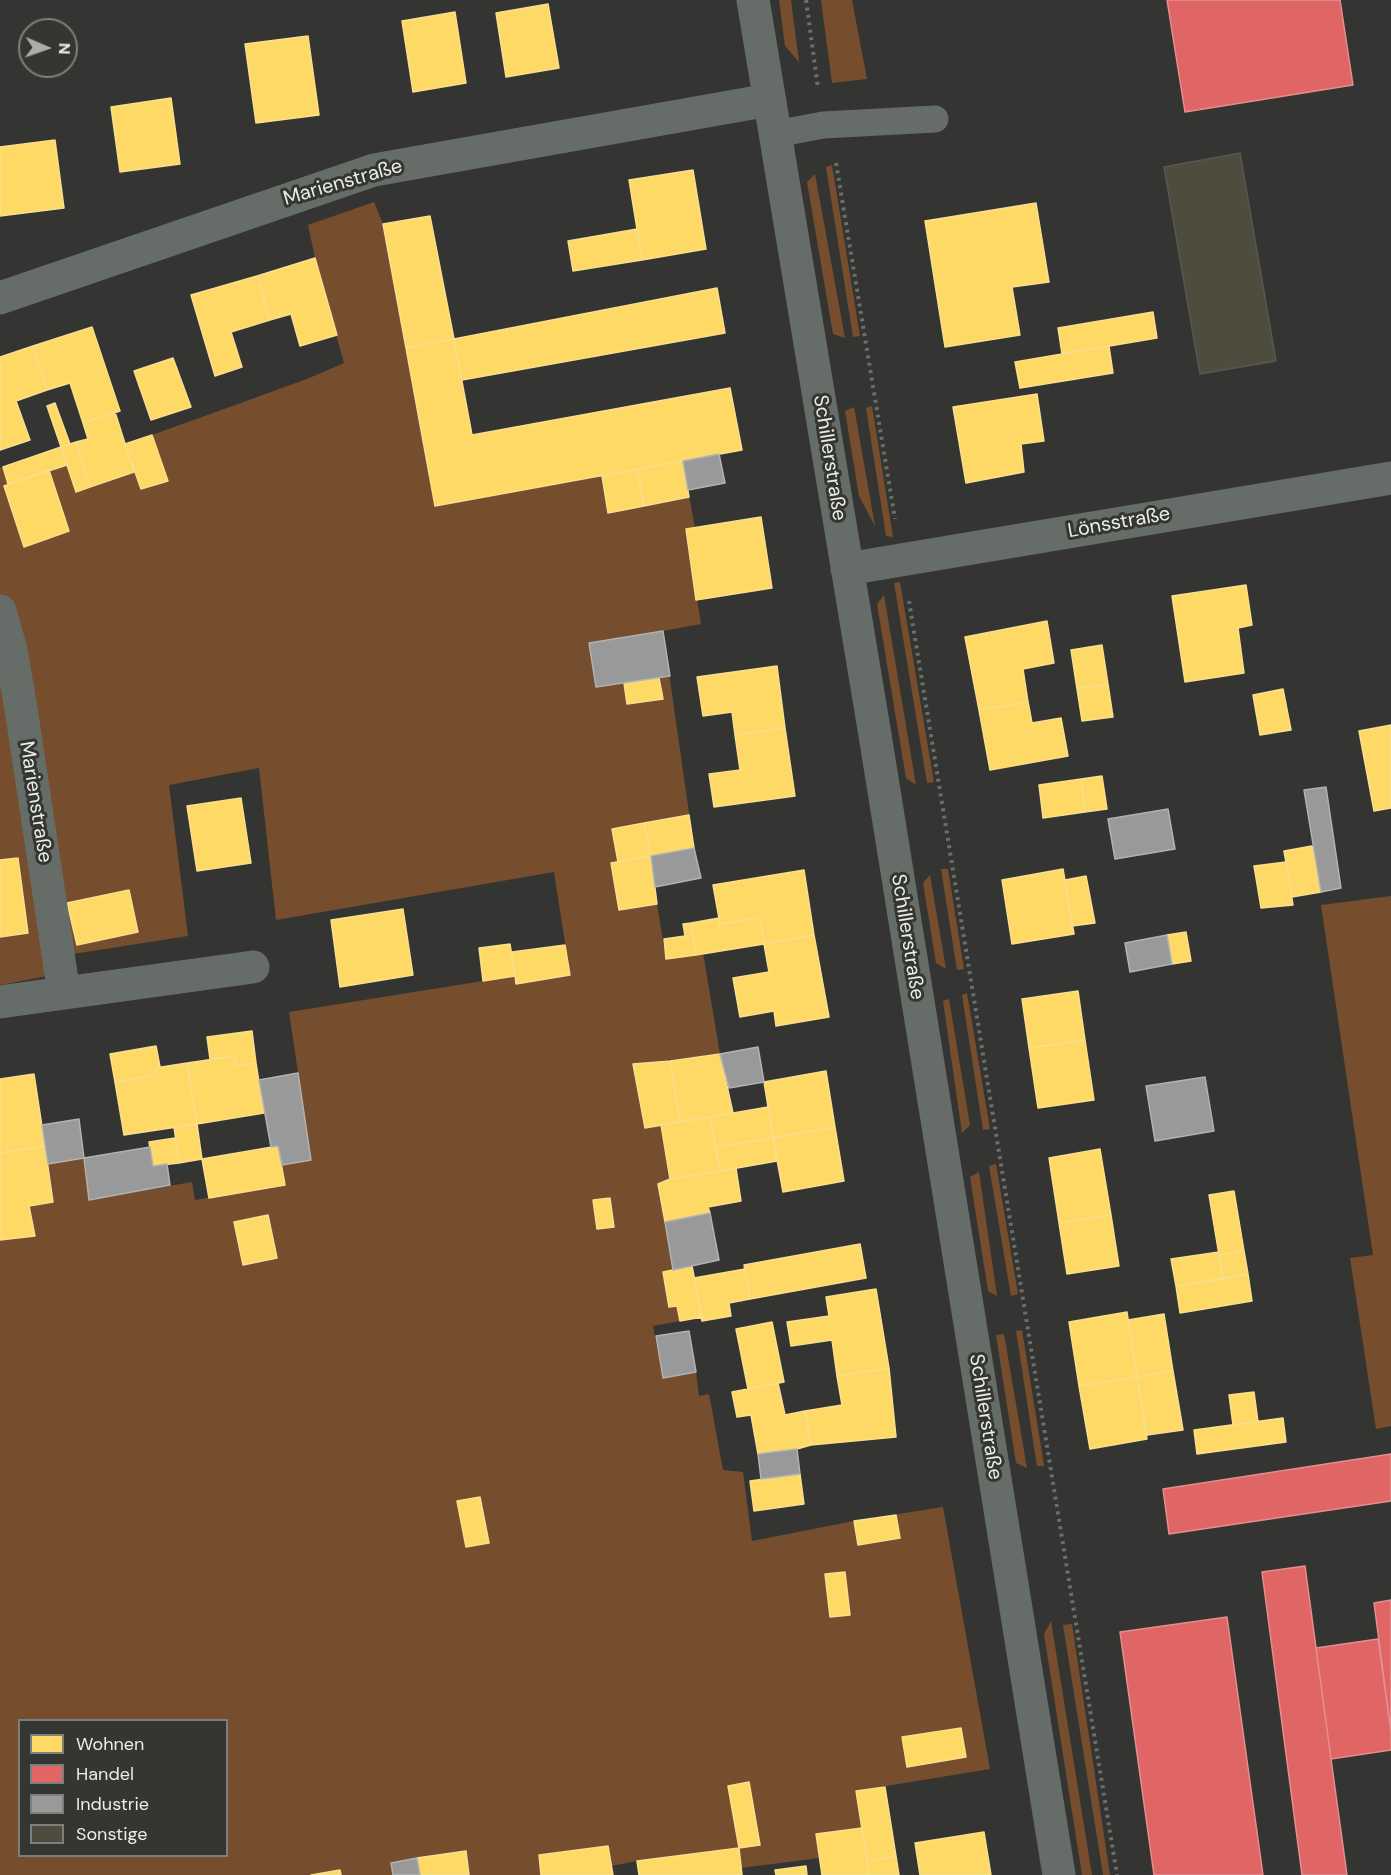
<!DOCTYPE html>
<html>
<head>
<meta charset="utf-8">
<style>
  body { margin:0 }
  #map { position:relative; width:1391px; height:1875px; overflow:hidden; background:#343533; font-family:"DM Sans",sans-serif }
  canvas { display:block }
  .legend { position:absolute; left:18px; top:1719px; width:210px; height:138px; box-sizing:border-box; background:#343632; border:2px solid #7e7f7c; margin:0; padding:8px 10px; list-style:none; font-size:18px; color:#ecedeb }
  .legend li { display:flex; align-items:center; gap:12px; height:30px }
  .legend b { width:30px; border:2px solid #7e7f7c }
  .north { position:absolute; left:18px; top:18px; width:60px; height:60px; box-sizing:border-box; background:#343632; border:2px solid #7e7f7c; border-radius:50%; rotate:92deg; font-size:16px; font-weight:700; line-height:24px; text-align:center; color:#ecedeb }
  .north::after { content:''; display:block; margin:auto; width:21px; height:27px; background:#acadab; clip-path:polygon(50% 0,100% 100%,50% 72%,0 100%) }
</style>
</head>
<body>
<div id="map">
<canvas width="1391" height="1875"></canvas>
<ul class="legend">
<li><b style="height:16px;background:#ffd966"></b>Wohnen</li>
<li><b style="height:16px;background:#e06666"></b>Handel</li>
<li><b style="height:16px;background:#999"></b>Industrie</li>
<li><b style="height:16px;background:#4e4c3d"></b>Sonstige</li>
</ul>
<div class="north">N</div>
</div>
<script>
const ctx = document.querySelector('canvas').getContext('2d');
ctx.lineJoin = 'round';
function fill(path, color) { ctx.fillStyle = color; ctx.fill(path, 'evenodd'); }
const poly = rows => new Path2D(rows.map(r => 'M' + r).join(''));
function trace(path, color, width, dash) { ctx.strokeStyle = color; ctx.lineWidth = width; ctx.lineCap = dash ? 'butt' : 'round'; ctx.setLineDash(dash || []); ctx.stroke(path); }
function write(font, color, halo, rows, align = 'center') {
  ctx.font = font + ' "DM Sans",sans-serif'; ctx.lineWidth = 6; ctx.setLineDash([]); ctx.textBaseline = 'middle'; ctx.strokeStyle = halo; ctx.fillStyle = color; for (const [text, x, y, turn = 0] of rows) {
    ctx.save(); ctx.translate(x, y); ctx.rotate((+turn || 0) * Math.PI / 180); ctx.textAlign = isNaN(turn) ? turn : align; if (halo) ctx.strokeText(text, 0, 0); ctx.fillText(text, 0, 0); ctx.restore();
  }
}
const green = poly([
  [779,0,791,0,799,62,785,46],
  [821,0,852,0,867,79,832,83],
  [832,165,860,336,853,337,826,167],
  [815,174,845,338,833,334,807,182],
  [374,202,383,224,435,506,683,461,695,528,686,529,701,624,663,631,694,848,611,864,619,909,657,904,666,959,703,953,720,1054,633,1064,645,1127,661,1125,670,1179,658,1184,673,1270,663,1272,669,1307,677,1306,680,1321,653,1326,663,1378,696,1372,699,1396,709,1394,723,1470,743,1472,752,1541,854,1521,943,1507,990,1769,856,1791,862,1828,816,1834,819,1858,741,1868,637,1861,611,1866,608,1846,539,1855,541,1875,469,1875,465,1851,391,1863,393,1875,0,1875,0,1240,34,1236,29,1206,53,1202,48,1164,84,1158,89,1200,192,1182,195,1200,284,1185,282,1165,311,1160,289,1012,514,976,516,984,570,975,554,872,276,920,259,768,169,785,188,936,60,956,0,606,0,468,61,447,76,491,134,472,141,489,167,480,152,435,307,379,344,363,315,258,308,225],
  [20,1720,226,1720,226,1856,20,1856],
  [872,406,893,537,886,536,866,408],
  [854,407,875,526,859,496,845,411],
  [900,582,934,782,927,783,894,583],
  [884,595,916,785,906,778,877,604],
  [0,631,58,974,0,985],
  [941,869,948,869,964,969,957,970],
  [930,875,946,969,936,963,923,883],
  [1391,896,1391,1426,1376,1429,1350,1258,1373,1255,1321,905],
  [967,993,990,1129,983,1130,962,995],
  [949,999,970,1125,962,1133,943,1001],
  [996,1164,1018,1294,1011,1296,989,1166],
  [979,1172,997,1296,988,1291,970,1177],
  [1022,1330,1044,1465,1044,1466,1037,1466,1016,1331],
  [1004,1334,1027,1468,1016,1463,996,1335],
  [1051,1621,1092,1875,1082,1875,1044,1634],
  [1072,1624,1110,1875,1103,1875,1063,1625]
]);
const homes = poly([
  [548,4,559,68,506,77,496,13,548,4],
  [455,12,466,83,413,92,402,21,455,12],
  [308,36,319,115,256,123,245,44,308,36],
  [171,98,180,164,120,172,111,107,171,98],
  [55,140,64,208,0,216,0,147,55,140],
  [693,170,706,249,642,260,629,180,693,170],
  [1036,203,1049,282,1012,287,1020,335,945,347,925,221,1036,203],
  [430,216,454,339,406,348,383,224,430,216],
  [637,229,642,260,573,271,568,241,637,229],
  [315,258,337,335,300,346,291,314,270,320,257,276,315,258],
  [257,276,270,320,231,332,242,367,215,376,191,295,257,276],
  [717,288,725,333,462,380,454,339,717,288],
  [1153,312,1157,338,1062,354,1058,328,1153,312],
  [92,327,120,411,83,423,70,383,47,390,33,346,92,327],
  [454,339,472,435,730,388,742,450,435,506,406,348,454,339],
  [33,346,47,390,16,401,30,440,0,450,0,357,33,346],
  [1109,346,1113,373,1020,388,1015,362,1109,346],
  [173,358,191,407,151,420,134,371,173,358],
  [1037,394,1044,441,1021,444,1024,472,966,483,953,407,1037,394],
  [55,403,70,444,61,447,47,406,55,403],
  [115,412,134,472,90,487,76,442,88,439,83,423,115,412],
  [152,435,168,481,141,489,125,444,152,435],
  [76,442,90,487,76,492,61,447,76,442],
  [61,447,67,465,8,484,3,467,61,447],
  [683,461,689,497,644,506,637,469,683,461],
  [637,469,644,506,608,513,602,476,637,469],
  [49,470,69,531,24,547,4,486,49,470],
  [761,517,772,588,696,600,686,529,761,517],
  [1246,585,1252,625,1238,628,1244,673,1185,682,1172,596,1246,585],
  [1047,621,1054,663,1023,669,1028,702,979,710,965,637,1047,621],
  [1102,645,1108,684,1077,689,1071,650,1102,645],
  [777,666,785,728,735,735,732,712,703,716,697,677,777,666],
  [659,678,663,699,627,704,624,683,659,678],
  [1108,684,1113,717,1082,721,1077,689,1108,684],
  [1283,689,1291,730,1260,735,1253,695,1283,689],
  [1028,702,1032,723,1061,718,1068,756,990,770,979,710,1028,702],
  [1391,725,1391,808,1374,811,1359,731,1391,725],
  [785,728,795,796,714,807,709,774,740,770,735,735,785,728],
  [1102,776,1107,809,1085,812,1081,779,1102,776],
  [1081,779,1085,812,1043,818,1039,785,1081,779],
  [241,798,251,863,197,871,187,806,241,798],
  [689,815,694,848,651,856,644,823,689,815],
  [644,823,651,856,618,862,612,829,644,823],
  [1312,846,1321,892,1292,897,1284,851,1312,846],
  [651,856,657,904,619,910,611,863,651,856],
  [18,858,28,933,0,937,0,860,18,858],
  [1286,862,1293,905,1261,908,1254,866,1286,862],
  [1063,869,1074,934,1012,944,1002,880,1063,869],
  [804,870,814,935,764,944,760,918,720,924,713,885,804,870],
  [1086,876,1095,923,1072,926,1065,880,1086,876],
  [129,890,138,932,77,945,67,903,129,890],
  [403,909,413,975,340,987,331,920,403,909],
  [719,918,720,924,760,918,764,944,696,955,691,923,719,918],
  [691,923,696,955,666,959,664,939,685,936,683,924,691,923],
  [1186,932,1191,961,1172,964,1167,935,1186,932],
  [814,935,829,1017,776,1026,774,1011,740,1017,733,978,769,972,764,944,814,935],
  [510,944,515,976,483,981,479,948,510,944],
  [565,945,570,975,516,984,512,952,565,945],
  [1078,991,1085,1040,1029,1048,1022,999,1078,991],
  [252,1031,256,1063,236,1066,235,1056,210,1059,207,1037,252,1031],
  [1085,1040,1094,1100,1038,1108,1029,1048,1085,1040],
  [156,1046,160,1067,155,1068,156,1075,115,1082,110,1054,156,1046],
  [720,1054,733,1113,680,1122,670,1061,720,1054],
  [235,1056,236,1066,256,1063,264,1113,197,1124,187,1063,235,1056],
  [670,1061,680,1122,645,1128,633,1064,670,1061],
  [187,1063,197,1124,124,1135,115,1082,156,1075,155,1068,187,1063],
  [826,1071,835,1127,773,1138,764,1082,826,1071],
  [34,1074,45,1146,0,1153,0,1079,34,1074],
  [768,1107,773,1138,716,1147,710,1117,768,1107],
  [710,1117,720,1171,670,1179,661,1125,710,1117],
  [197,1124,202,1159,179,1163,174,1127,197,1124],
  [835,1127,844,1181,783,1192,773,1138,835,1127],
  [175,1138,179,1163,153,1166,149,1142,175,1138],
  [773,1138,777,1161,720,1171,716,1147,773,1138],
  [45,1146,53,1202,29,1206,35,1236,0,1240,0,1153,45,1146],
  [278,1146,285,1185,209,1198,202,1159,278,1146],
  [1100,1149,1111,1215,1059,1223,1049,1158,1100,1149],
  [736,1168,741,1201,708,1207,710,1213,665,1222,658,1184,670,1179,736,1168],
  [1234,1191,1244,1251,1219,1255,1209,1195,1234,1191],
  [610,1198,614,1227,597,1229,593,1200,610,1198],
  [268,1215,277,1258,243,1265,234,1222,268,1215],
  [1111,1215,1119,1266,1067,1274,1059,1223,1111,1215],
  [860,1244,866,1278,750,1299,744,1265,860,1244],
  [1244,1251,1248,1274,1223,1279,1219,1255,1244,1251],
  [1219,1252,1223,1279,1176,1286,1171,1259,1219,1252],
  [692,1266,702,1317,680,1321,677,1306,669,1307,663,1272,692,1266],
  [745,1269,750,1299,729,1303,731,1316,702,1321,694,1278,745,1269],
  [1248,1274,1252,1301,1180,1313,1176,1286,1248,1274],
  [876,1289,889,1368,837,1376,832,1340,791,1346,787,1322,829,1316,826,1297,876,1289],
  [1127,1312,1137,1377,1079,1386,1069,1322,1127,1312],
  [1164,1314,1173,1371,1137,1377,1128,1320,1164,1314],
  [772,1322,784,1382,748,1389,736,1329,772,1322],
  [889,1368,896,1437,811,1445,805,1411,842,1405,837,1376,889,1368],
  [1173,1371,1183,1430,1147,1435,1137,1377,1173,1371],
  [1137,1377,1147,1439,1090,1449,1079,1386,1137,1377],
  [778,1383,785,1415,805,1411,811,1445,797,1449,758,1454,751,1415,737,1417,732,1392,778,1383],
  [1254,1392,1258,1422,1233,1425,1229,1395,1254,1392],
  [1283,1418,1286,1442,1197,1454,1194,1430,1283,1418],
  [800,1474,804,1504,754,1511,750,1481,800,1474],
  [480,1497,489,1543,466,1547,457,1501,480,1497],
  [896,1515,900,1538,858,1545,854,1521,896,1515],
  [845,1572,850,1615,830,1617,825,1574,845,1572],
  [961,1728,966,1757,907,1767,902,1737,961,1728],
  [749,1782,760,1845,739,1848,728,1786,749,1782],
  [885,1787,896,1856,867,1861,856,1791,885,1787],
  [862,1828,869,1875,822,1875,816,1834,862,1828],
  [984,1832,991,1875,920,1875,915,1843,984,1832],
  [608,1846,613,1875,541,1875,539,1855,608,1846],
  [739,1848,742,1875,639,1875,637,1861,739,1848],
  [466,1851,469,1875,420,1875,417,1858,466,1851],
  [896,1856,899,1875,869,1875,867,1861,896,1856],
  [806,1866,807,1875,776,1875,775,1870,806,1866],
  [340,1870,341,1875,311,1875,340,1870]
]);
const shops = poly([
  [1167,0,1340,0,1353,85,1185,112,1167,0],
  [1391,1454,1391,1501,1169,1534,1163,1489,1391,1454],
  [1305,1566,1331,1759,1347,1875,1302,1875,1262,1572,1305,1566],
  [1391,1600,1391,1732,1374,1603,1391,1600],
  [1227,1617,1263,1875,1154,1875,1120,1632,1227,1617],
  [1378,1639,1391,1732,1391,1750,1331,1759,1316,1648,1378,1639]
]);
const industry = poly([
  [719,454,725,483,688,490,683,461,719,454],
  [663,631,670,676,596,687,589,643,663,631],
  [1326,787,1341,888,1321,892,1304,790,1326,787],
  [1168,809,1175,849,1115,859,1108,819,1168,809],
  [694,848,701,878,655,887,651,856,694,848],
  [1167,935,1172,964,1130,972,1125,943,1167,935],
  [758,1047,764,1082,729,1088,720,1054,758,1047],
  [298,1073,311,1160,282,1165,278,1146,271,1147,259,1080,298,1073],
  [1205,1077,1214,1131,1155,1141,1146,1086,1205,1077],
  [79,1119,84,1158,48,1164,42,1125,79,1119],
  [150,1147,153,1166,167,1164,170,1185,89,1200,84,1158,150,1147],
  [710,1213,719,1260,673,1270,665,1222,710,1213],
  [689,1331,696,1372,663,1378,656,1336,689,1331],
  [797,1449,800,1474,761,1479,758,1454,797,1449],
  [417,1858,420,1875,393,1875,391,1863,417,1858]
]);
const building = poly([
  [1240,153,1276,361,1200,374,1164,167,1240,153]
]);
const path = poly([
  [806,0,818,88],
  [836,163,895,519],
  [909,601,1117,1875]
]);
const service = poly([
  [776,134,823,125,935,119]
]);
const minor = poly([
  [753,0,874,729,1059,1875],
  [0,298,374,170,769,100],
  [847,569,1391,478],
  [0,611,11,650,21,709,64,993],
  [0,1002,253,967]
]);
const streetNames = [
  ["Marienstraße",343,183,-16],
  ["Schillerstraße",829,458,81],
  ["Lönsstraße",1119,523,-10],
  ["Marienstraße",35,802,81],
  ["Schillerstraße",907,937,81],
  ["Schillerstraße",985,1417,81]
];
fill(green, '#764e2d');
fill(homes, '#ffd966');
trace(homes, '#f9df8e', 1.5);
fill(shops, '#e06666');
trace(shops, '#e48e8e', 1.5);
fill(industry, '#999');
trace(industry, '#b2b2b2', 1.5);
fill(building, '#4e4c3d');
trace(building, '#575756', 1.5);
trace(path, '#6a6f6b', 4, [3, 4.5]);
trace(service, '#666d69', 27);
trace(minor, '#666d69', 33);
write('20px', '#ecedeb', '#343632', streetNames);
</script>
</body>
</html>
